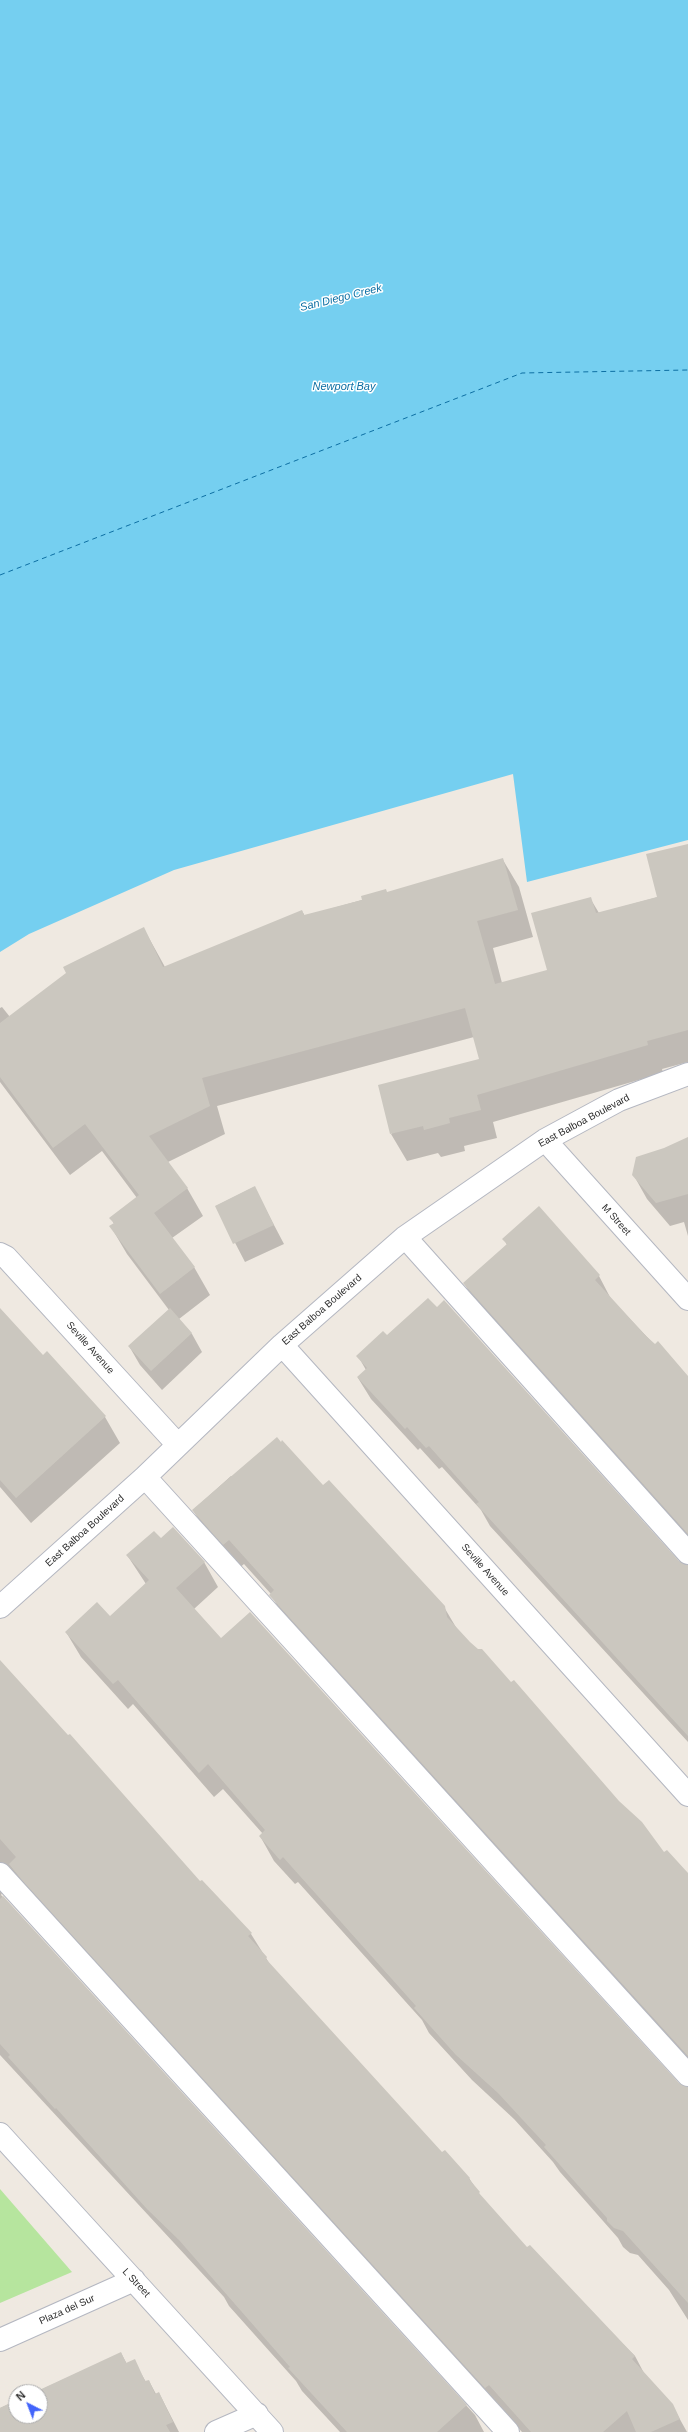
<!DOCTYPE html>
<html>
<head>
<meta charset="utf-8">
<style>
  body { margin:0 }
  #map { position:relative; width:688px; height:2432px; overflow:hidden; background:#efe9e1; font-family:Arial,sans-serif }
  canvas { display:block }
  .north { position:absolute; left:8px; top:2384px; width:40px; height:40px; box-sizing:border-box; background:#fff; border:1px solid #ababab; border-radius:50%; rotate:318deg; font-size:11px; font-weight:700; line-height:16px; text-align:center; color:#2e2e2e }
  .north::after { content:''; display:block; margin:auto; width:14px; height:18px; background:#4264fb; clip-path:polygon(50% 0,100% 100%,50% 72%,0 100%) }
</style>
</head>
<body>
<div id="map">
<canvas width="688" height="2432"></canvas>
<div class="north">N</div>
</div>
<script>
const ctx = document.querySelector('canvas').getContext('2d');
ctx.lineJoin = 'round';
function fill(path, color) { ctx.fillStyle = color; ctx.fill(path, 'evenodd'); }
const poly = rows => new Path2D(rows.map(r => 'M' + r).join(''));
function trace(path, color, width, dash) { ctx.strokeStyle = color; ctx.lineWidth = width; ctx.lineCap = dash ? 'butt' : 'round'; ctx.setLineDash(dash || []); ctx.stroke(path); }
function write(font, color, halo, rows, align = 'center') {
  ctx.font = font + ' Arial,sans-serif'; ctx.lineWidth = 3; ctx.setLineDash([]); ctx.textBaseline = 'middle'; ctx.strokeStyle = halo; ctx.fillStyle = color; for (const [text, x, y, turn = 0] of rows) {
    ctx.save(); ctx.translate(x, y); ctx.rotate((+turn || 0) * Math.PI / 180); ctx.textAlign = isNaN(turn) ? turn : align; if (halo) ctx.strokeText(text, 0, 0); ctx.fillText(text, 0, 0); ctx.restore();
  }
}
const green = poly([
  [0,2189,72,2272,0,2303]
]);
const water = poly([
  [0,0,688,0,688,840,527,882,513,774,174,870,29,934,0,952]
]);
const shadow = poly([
  [688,845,688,1062,662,1069,663,1073,493,1122,497,1138,464,1146,465,1151,441,1157,438,1153,407,1161,391,1134,480,1059,474,1037,217,1106,225,1134,168,1162,187,1188,203,1216,172,1238,194,1267,210,1295,179,1319,192,1334,202,1352,162,1390,140,1365,129,1346,169,1310,127,1254,111,1227,114,1224,111,1218,137,1198,102,1151,70,1175,0,1082,0,1008,2,1007,10,1017,144,929,165,967,302,911,305,916,503,860,519,887,533,937,493,948,502,983,548,971,590,898,599,913,658,897],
  [688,1140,688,1236,684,1222,670,1226,647,1199,633,1174],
  [254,1187,284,1244,245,1262,216,1206],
  [539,1208,599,1276,611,1299,688,1380,688,1541,477,1305,464,1283,507,1245,504,1239],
  [0,1309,43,1356,47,1352,105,1417,120,1443,31,1523,0,1487],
  [387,1337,678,1562,688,1566,688,1742,490,1526,481,1510,442,1467,439,1469,420,1448,418,1450,371,1399,358,1378,366,1370,358,1356],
  [231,1476,323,1486,444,1607,457,1629,664,1854,688,1875,688,2064,285,1620,271,1594,244,1564,238,1569,208,1535,193,1510],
  [161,1540,204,1562,218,1587,194,1609,221,1639,678,2084,688,2088,688,2320,669,2290,638,2255,630,2253,623,2247,618,2238,560,2172,553,2162,514,2119,472,2080,429,2033,422,2020,298,1882,295,1884,274,1861,260,1836,263,1834,223,1789,214,1797,133,1704,128,1709,81,1657,66,1632,110,1617,146,1584,127,1555],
  [0,1674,200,1883,202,1881,251,1934,271,1966,442,2154,469,2178,484,2201,527,2249,635,2356,645,2375,672,2405,687,2432,522,2432,454,2357,5,1887,1,1895,475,2415,484,2432,340,2432,302,2391,296,2381,229,2306,224,2297,0,2055],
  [121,2353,127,2364,134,2361,146,2382,149,2381,156,2394,159,2393,179,2432,0,2432,0,2408,16,2401,16,2416,40,2416,40,2392,36,2392]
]);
const ferry = poly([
  [0,575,522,373,688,370]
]);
const building = poly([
  [688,844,688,1030,647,1041,648,1045,477,1095,481,1110,449,1118,450,1123,424,1130,423,1126,390,1134,378,1085,479,1059,465,1008,202,1078,210,1106,149,1136,188,1188,154,1213,195,1267,160,1294,109,1226,114,1223,109,1218,139,1195,85,1124,53,1148,0,1077,0,1023,66,973,63,967,144,927,163,967,302,910,304,915,362,900,361,896,386,889,387,892,503,858,518,910,477,921,495,984,547,970,531,913,591,897,596,913,657,897,646,854],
  [688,1137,688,1194,656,1203,632,1175,636,1157,664,1148],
  [255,1186,274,1225,233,1244,215,1206],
  [539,1206,600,1275,595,1280,646,1336,655,1344,658,1341,688,1376,688,1534,463,1283,507,1244,502,1239],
  [428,1298,437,1307,444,1300,679,1561,688,1565,688,1736,476,1504,479,1502,429,1446,426,1448,407,1427,405,1429,357,1377,367,1368,356,1356,383,1331,387,1335],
  [0,1308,43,1355,47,1351,106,1416,16,1498,0,1480],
  [170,1308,192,1333,151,1371,128,1346],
  [277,1437,281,1442,282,1440,323,1485,329,1480,445,1606,447,1617,470,1642,478,1649,482,1649,511,1682,514,1680,619,1801,642,1822,664,1852,667,1850,688,1873,688,2056,269,1595,274,1590,229,1540,223,1545,192,1510],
  [173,1527,205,1562,176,1588,221,1638,250,1612,679,2083,688,2087,688,2303,623,2231,614,2228,607,2221,607,2218,544,2147,546,2145,498,2093,456,2055,414,2008,416,2006,283,1857,280,1860,259,1836,265,1830,208,1764,199,1773,118,1680,113,1684,65,1632,97,1602,110,1616,149,1580,126,1555,154,1531,161,1538],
  [0,1660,68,1735,70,1734,200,1881,202,1880,252,1933,248,1936,267,1957,266,1959,442,2152,445,2150,470,2178,469,2179,480,2192,479,2193,527,2247,530,2245,635,2356,632,2359,673,2404,680,2419,651,2432,636,2432,627,2411,603,2432,531,2432,489,2385,485,2388,22,1880,9,1864,16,1857,0,1839],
  [3,1896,467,2405,437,2432,347,2432,288,2368,290,2367,179,2240,147,2209,56,2108,55,2109,8,2057,10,2055,0,2044,0,1899],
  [121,2352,126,2363,135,2359,145,2381,149,2380,155,2394,159,2392,173,2422,166,2425,170,2432,0,2432,0,2408,16,2400,16,2416,40,2416,40,2392,35,2392]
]);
const minor = poly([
  [545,1140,688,1299],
  [405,1237,688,1553],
  [0,1254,6,1257,178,1445],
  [282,1345,688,1795],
  [145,1477,688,2075],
  [0,1607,145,1477,282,1345,405,1237,545,1140,619,1100,688,1074],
  [0,1874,508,2432],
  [0,2134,272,2432],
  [0,2340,134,2280],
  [216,2432,257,2414]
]);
const streetNames = [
  ["East Balboa Boulevard",584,1121,-28],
  ["M Street",616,1220,48],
  ["East Balboa Boulevard",322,1310,-41],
  ["Seville Avenue",90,1348,48],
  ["East Balboa Boulevard",85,1531,-42],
  ["Seville Avenue",485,1570,48],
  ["L Street",136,2283,47],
  ["Plaza del Sur",67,2310,-24]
];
const waterNames = [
  ["San Diego Creek",341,298,-14],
  ["Newport Bay",344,387]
];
fill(green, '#b6e59e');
fill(water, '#75cff0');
fill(shadow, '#0003');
trace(ferry, '#0d6fa3', 1, [5, 4]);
fill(building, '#cbc7bf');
trace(minor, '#b4b7c1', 24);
trace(minor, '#fff', 22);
write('10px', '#2e2e2e', '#fff', streetNames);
write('italic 11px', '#0d6fa3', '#fff', waterNames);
</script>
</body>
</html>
